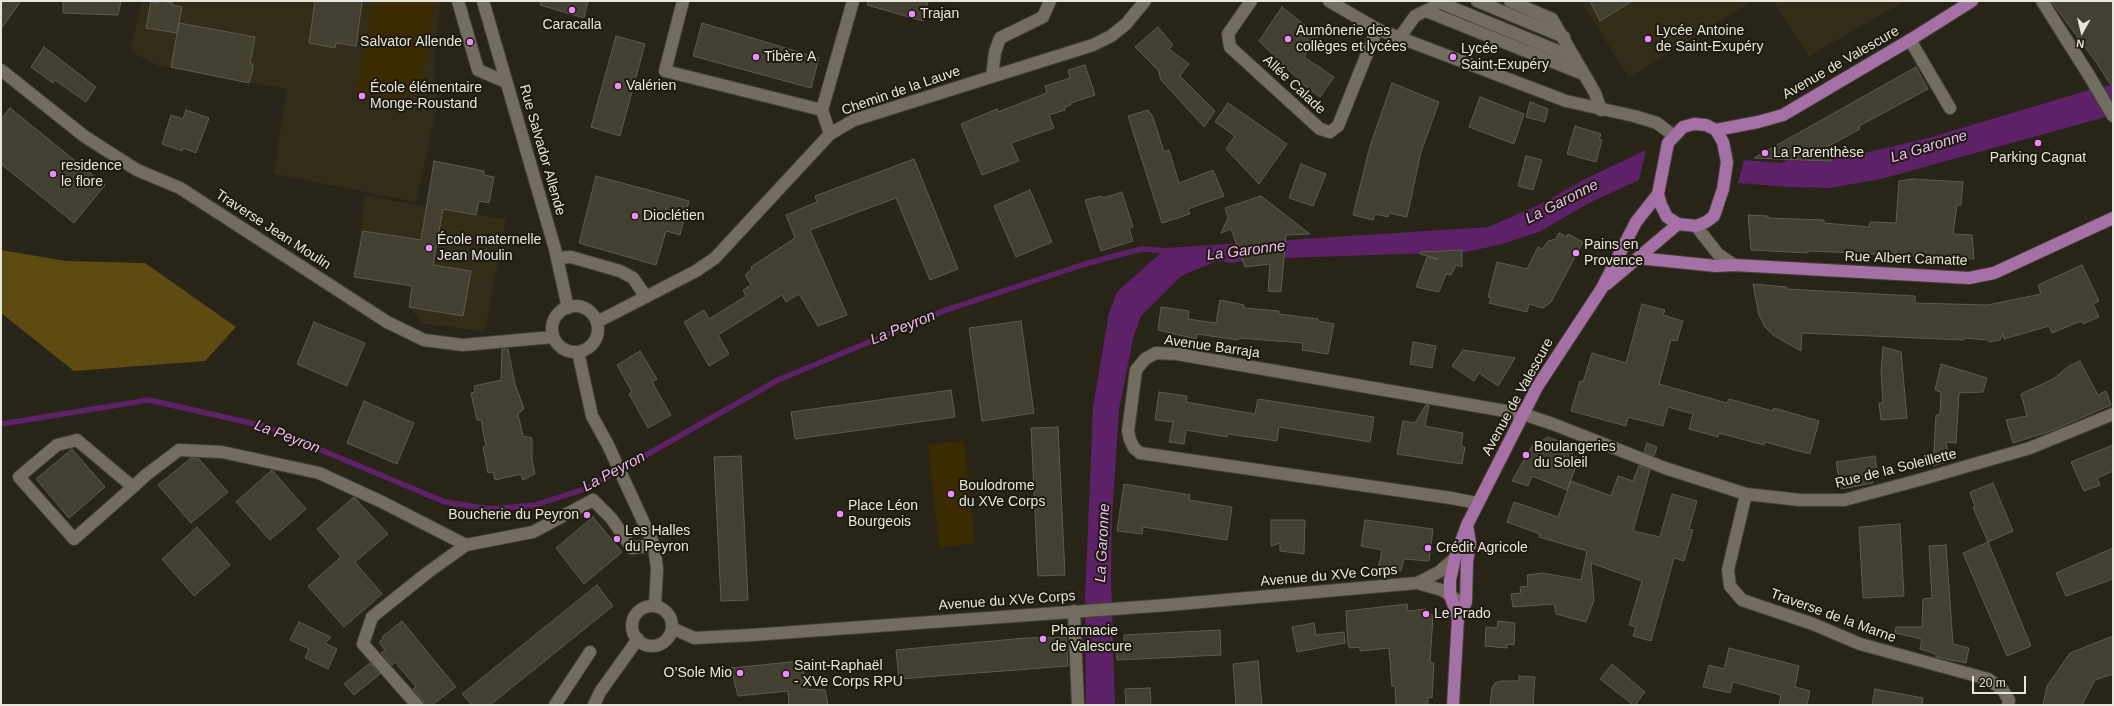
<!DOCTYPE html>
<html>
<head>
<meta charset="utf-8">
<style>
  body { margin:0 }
  #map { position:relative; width:2114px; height:706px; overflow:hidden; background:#282417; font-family:Arial,sans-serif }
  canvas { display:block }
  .frame { position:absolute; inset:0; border:2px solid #e8e5dd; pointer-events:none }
  .north { position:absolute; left:2062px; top:12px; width:40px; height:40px; -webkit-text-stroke:3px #1e1a0e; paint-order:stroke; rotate:188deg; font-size:11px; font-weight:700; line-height:16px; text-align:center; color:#e8e5dd }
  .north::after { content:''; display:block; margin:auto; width:14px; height:18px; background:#e8e5dd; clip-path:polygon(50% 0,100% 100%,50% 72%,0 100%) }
  .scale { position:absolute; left:1972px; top:676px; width:54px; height:18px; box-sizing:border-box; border:2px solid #e8e5dd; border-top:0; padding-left:5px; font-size:12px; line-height:14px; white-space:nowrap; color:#e8e5dd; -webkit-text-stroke:3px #1e1a0e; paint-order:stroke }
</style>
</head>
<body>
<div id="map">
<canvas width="2114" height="706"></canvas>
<div class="frame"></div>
<div class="north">N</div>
<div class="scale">20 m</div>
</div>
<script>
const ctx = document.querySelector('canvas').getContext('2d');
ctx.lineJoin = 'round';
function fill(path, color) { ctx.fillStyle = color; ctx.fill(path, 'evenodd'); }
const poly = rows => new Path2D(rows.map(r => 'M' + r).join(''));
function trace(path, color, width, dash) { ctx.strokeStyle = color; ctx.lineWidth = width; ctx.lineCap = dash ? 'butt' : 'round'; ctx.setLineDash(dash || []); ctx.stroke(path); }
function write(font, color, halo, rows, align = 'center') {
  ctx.font = font + ' Arial,sans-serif'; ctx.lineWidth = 4; ctx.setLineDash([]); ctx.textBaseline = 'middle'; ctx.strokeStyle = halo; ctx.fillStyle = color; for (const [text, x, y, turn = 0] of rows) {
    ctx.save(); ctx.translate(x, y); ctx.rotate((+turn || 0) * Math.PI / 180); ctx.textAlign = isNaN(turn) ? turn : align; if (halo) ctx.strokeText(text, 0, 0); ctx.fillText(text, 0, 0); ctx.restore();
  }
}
const built = poly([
  [142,1,441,1,434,62,438,103,416,202,274,174,287,89,158,66,130,51],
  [1581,1,1752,1,1629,78],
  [1773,1,1905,1,1809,56],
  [365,196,506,219,485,332,422,323,409,307,412,286,354,277]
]);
const green = poly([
  [373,1,435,1,422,81,412,93,401,97,383,97,369,91,368,96,356,94],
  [964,441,975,543,939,547,928,445]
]);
const forest = poly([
  [1,250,66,261,145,263,236,327,205,361,74,371,1,313]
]);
const water = poly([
  [2113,85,2113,115,1881,179,1829,188,1790,187,1738,183,1744,160,1781,163,1799,154,1802,160,1844,158,1928,138,2096,88],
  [1646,150,1639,180,1589,203,1539,232,1499,245,1465,252,1253,259,1233,263,1217,261,1181,276,1141,316,1133,339,1119,409,1112,518,1111,578,1115,705,1086,705,1085,600,1093,407,1109,313,1117,292,1166,248,1488,227,1541,204,1583,180]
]);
const stream = poly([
  [1,424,149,400,264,426,445,502,491,509,535,505,588,488,778,380,946,310,1085,264,1141,249,1171,251]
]);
const building = poly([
  [1,1,21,1,1,29,1,1],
  [63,1,121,1,118,15,63,13,63,1],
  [158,1,173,3,172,5,182,7,177,33,146,28,151,2,158,3,158,1],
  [315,1,362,1,356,46,336,43,335,48,309,43,315,1],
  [541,1,588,1,584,18,540,5,541,1],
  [868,1,928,1,923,21,867,5,868,1],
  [1590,1,1632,1,1600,21,1590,1],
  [2051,1,2113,1,2113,88,2096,62,2051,1],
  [1282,7,1318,36,1304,57,1334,77,1320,97,1305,86,1259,41,1282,7],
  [179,23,255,37,250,64,253,64,253,69,249,83,171,67,179,23],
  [702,23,819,58,811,88,693,56,702,23],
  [1158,27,1173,45,1169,49,1189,64,1180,76,1215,111,1204,127,1161,80,1158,70,1135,47,1158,27],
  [616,36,645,44,620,136,591,127,616,36],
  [44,47,96,87,86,102,55,80,53,83,31,67,44,47],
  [1085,65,1095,95,1071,103,1071,105,1065,107,1065,110,1049,115,1054,128,1011,143,1019,161,982,175,961,124,997,109,998,112,1047,93,1045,86,1070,78,1068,70,1085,65],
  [1916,67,1928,89,1859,126,1860,129,1825,148,1831,161,1754,158,1916,67],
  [1392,83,1439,102,1421,152,1407,217,1389,213,1388,217,1375,214,1373,220,1353,215,1370,146,1392,83],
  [1480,97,1524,114,1514,144,1469,127,1480,97],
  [1530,102,1548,109,1545,122,1526,117,1530,102],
  [1228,103,1287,144,1259,184,1226,149,1235,136,1215,122,1228,103],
  [10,108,105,185,74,223,1,164,1,119,10,108],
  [186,110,209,118,196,153,183,148,182,151,162,144,171,115,183,119,186,110],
  [1148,110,1153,117,1164,152,1169,150,1179,183,1213,170,1224,196,1188,209,1190,214,1162,223,1128,116,1148,110],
  [1575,126,1601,134,1599,139,1602,140,1596,162,1567,154,1575,126],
  [1526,156,1542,160,1533,190,1518,186,1526,156],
  [914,159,958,269,930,280,896,198,810,230,847,315,818,326,799,294,786,302,782,295,718,335,729,354,709,366,684,322,704,310,709,319,746,296,743,290,751,285,745,275,752,269,751,267,795,238,786,215,817,202,815,196,914,159],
  [434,161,484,171,484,175,494,177,489,203,479,201,476,215,443,209,433,265,471,271,463,316,409,307,412,286,354,277,363,231,421,240,434,161],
  [1301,164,1326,174,1313,206,1289,198,1301,164],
  [596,176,689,201,680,235,666,231,656,265,579,243,596,176],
  [1913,179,1963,182,1961,205,1957,205,1953,234,1972,235,1974,259,1834,252,1808,251,1808,253,1751,250,1748,215,1768,216,1768,218,1824,220,1824,223,1869,227,1870,222,1896,223,1899,181,1913,179],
  [1030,190,1052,242,1016,257,994,206,1030,190],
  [1122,192,1133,227,1129,228,1133,241,1101,251,1085,200,1102,196,1103,198,1122,192],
  [1261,196,1310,234,1286,235,1281,292,1268,291,1270,264,1245,267,1231,229,1221,233,1228,218,1225,208,1261,196],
  [1559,233,1567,237,1568,234,1583,242,1551,302,1543,308,1529,304,1527,312,1489,303,1491,298,1488,297,1497,262,1527,269,1538,247,1542,249,1548,241,1556,239,1559,233],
  [1462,250,1462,267,1456,265,1451,275,1446,274,1439,292,1416,287,1427,257,1438,259,1420,254,1420,252,1462,250],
  [2082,265,2099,301,2093,304,2099,317,2083,324,2081,321,2052,333,2049,326,2004,339,2003,333,2000,340,1989,342,1988,340,1964,338,1964,340,1802,333,1801,351,1773,335,1765,327,1759,315,1753,284,1787,287,1786,289,1915,296,1915,303,1988,305,2041,294,2038,285,2082,265],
  [1220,300,1244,305,1244,308,1279,311,1279,314,1318,319,1318,321,1334,324,1328,354,1302,350,1303,343,1239,338,1238,340,1197,334,1196,339,1158,330,1161,307,1189,311,1188,319,1216,323,1220,300],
  [1642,304,1665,310,1663,315,1683,321,1677,341,1671,340,1659,384,1727,403,1729,399,1773,411,1774,408,1819,421,1810,454,1765,442,1764,445,1719,433,1718,437,1689,429,1693,414,1668,407,1663,426,1628,417,1626,426,1571,411,1580,381,1583,382,1592,353,1626,363,1642,304],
  [1021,321,1034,413,982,421,969,328,1021,321],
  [314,322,365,343,347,386,297,364,314,322],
  [1413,342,1436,346,1432,368,1410,364,1413,342],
  [1883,347,1901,352,1907,418,1881,420,1879,403,1883,403,1881,372,1883,347],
  [502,349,508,349,515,384,524,409,518,414,523,436,532,438,532,460,535,474,523,480,521,474,495,480,493,472,488,473,483,447,486,446,481,420,477,420,471,393,475,392,474,386,501,380,502,349],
  [1463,350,1515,358,1498,386,1479,373,1474,381,1452,366,1463,350],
  [640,351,657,379,652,382,671,415,648,428,629,394,632,392,617,365,640,351],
  [2080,361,2098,395,2106,391,2111,405,2051,431,2013,443,2006,420,2027,416,2021,394,2053,379,2069,366,2080,361],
  [1941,364,1987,378,1983,392,1959,393,1956,443,1946,442,1949,461,1933,466,1936,415,1940,415,1941,392,1935,390,1941,364],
  [951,390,955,417,795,439,791,412,951,390],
  [1159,392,1187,396,1186,402,1255,414,1258,399,1374,417,1370,442,1279,427,1277,441,1228,434,1227,437,1186,430,1184,444,1169,442,1173,422,1155,420,1159,392],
  [364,401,414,423,397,464,347,443,364,401],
  [1426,405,1429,405,1425,426,1463,433,1461,446,1465,447,1462,464,1397,454,1403,421,1415,423,1426,405],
  [1058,427,1065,575,1038,576,1031,428,1058,427],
  [1548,437,1575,447,1572,455,1579,458,1567,490,1532,476,1528,486,1512,481,1532,446,1548,437],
  [1647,443,1657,447,1654,456,1644,452,1647,443],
  [2113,445,2113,471,2097,478,2100,485,2084,491,2071,462,2113,445],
  [72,449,105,487,69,518,36,479,72,449],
  [741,456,748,600,721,601,714,457,741,456],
  [1875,456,1877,471,1871,472,1873,483,1841,489,1836,462,1875,456],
  [191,458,198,458,228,492,191,523,158,485,191,458],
  [1639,466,1650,470,1633,531,1660,537,1672,494,1697,501,1689,529,1693,530,1684,561,1674,558,1651,641,1633,636,1636,627,1629,625,1642,581,1591,563,1594,600,1586,622,1556,614,1554,604,1513,607,1511,594,1521,593,1520,587,1528,586,1527,575,1543,573,1581,580,1587,551,1539,537,1540,534,1507,522,1514,502,1558,517,1571,481,1611,496,1618,476,1633,481,1639,466],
  [272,470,306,509,270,540,236,502,272,470],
  [1993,483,2013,531,1988,542,1973,507,1975,507,1970,492,1993,483],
  [1124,484,1190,495,1189,500,1232,507,1227,540,1143,527,1142,534,1117,531,1124,484],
  [354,497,388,534,355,562,382,594,344,627,308,586,341,557,317,529,354,497],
  [593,517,622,552,584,584,556,548,593,517],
  [1271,520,1305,520,1304,554,1280,551,1280,543,1271,546,1271,520],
  [1365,520,1433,529,1429,561,1404,559,1401,571,1392,570,1392,575,1377,575,1382,550,1361,546,1365,520],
  [1900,524,1904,596,1863,598,1859,527,1900,524],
  [197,527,230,565,194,596,162,559,197,527],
  [1988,542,2031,646,2007,656,1963,553,1988,542],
  [1946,545,1953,644,1969,648,1966,663,1936,657,1936,654,1920,649,1922,639,1895,633,1896,627,1922,627,1923,599,1932,598,1929,546,1946,545],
  [2113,548,2113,579,2066,596,2056,573,2113,548],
  [597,585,613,606,490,705,472,705,462,694,597,585],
  [1407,604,1408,611,1426,609,1433,616,1430,662,1434,663,1432,698,1428,697,1428,705,1396,705,1395,686,1392,686,1389,648,1360,651,1360,647,1350,648,1348,645,1346,611,1407,604],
  [402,621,456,687,432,705,424,705,423,700,413,689,416,687,395,662,392,665,381,653,385,650,379,642,383,639,382,637,402,621],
  [1498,621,1515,623,1514,645,1507,644,1507,648,1485,646,1486,627,1497,628,1498,621],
  [299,622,331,637,325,643,337,649,328,669,305,658,309,649,290,640,299,622],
  [1314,623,1316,635,1344,632,1345,643,1297,652,1292,627,1314,623],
  [1220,630,1221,655,1117,660,1116,645,1124,645,1124,635,1220,630],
  [2113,636,2113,674,2095,680,2082,705,2043,705,2047,686,2070,653,2113,636],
  [1066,637,1068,666,899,679,896,650,1025,638,1066,637],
  [1729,648,1799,666,1795,687,1810,691,1807,705,1779,705,1781,695,1733,682,1730,693,1703,687,1709,665,1724,669,1729,648],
  [1258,661,1262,705,1236,705,1233,664,1258,661],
  [791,662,803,664,805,689,825,690,828,705,789,705,788,691,738,696,731,668,791,662],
  [370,663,380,674,354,695,344,684,370,663],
  [1612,664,1645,692,1635,705,1633,705,1600,679,1612,664],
  [1519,676,1535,677,1533,705,1490,705,1492,688,1495,683,1501,681,1519,681,1519,676],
  [1150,688,1151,705,1126,705,1125,689,1150,688],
  [1875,689,1923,698,1922,705,1872,705,1875,689]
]);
const minor = poly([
  [458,1,478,70,506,82],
  [483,1,555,249,568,308],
  [683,1,665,71,822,110],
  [1251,1,1228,34,1230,47,1320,129,1330,132,1338,126,1377,29],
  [1329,1,1377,29,1566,101,1634,116,1657,123,1674,136],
  [1477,1,1564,37],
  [1510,1,1552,19,1595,93,1601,110],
  [2042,1,2090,77,2113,116],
  [1441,3,1575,58],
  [1426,11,1583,74],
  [1400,37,1415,16,1433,7],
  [1910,40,1950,108],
  [1,70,84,136,137,170,180,188,387,322,424,340,463,345,553,337],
  [992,76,995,52,1000,38,1043,17,1050,1],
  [830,134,822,110,853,1],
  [1696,226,1718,254,1734,265],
  [557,258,571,257,620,271,633,278,646,297],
  '552 329a23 23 0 1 1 46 0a23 23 0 1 1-46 0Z',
  [597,322,696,271,715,258,830,134,854,120,1093,45,1111,36,1126,24,1145,1],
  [578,352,592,416,608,445,654,545,657,569,655,606],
  [133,487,77,440,57,445,19,477,74,539,133,487,146,475,179,450,222,452,319,473,382,502,466,545,533,532,593,500,611,518,632,548,654,545],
  [1746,494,1728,570,1730,586,1742,600,1813,624,1860,644,1988,679,2002,689,2009,700,2008,705],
  [1477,503,1451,498,1140,453,1134,448,1130,440,1128,431,1136,370,1145,359,1156,353,1177,354,1523,414,1553,424,1665,468,1746,494,1800,500,1844,500,1919,480,2030,448,2113,414],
  [1417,583,1439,572,1455,558],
  '632 626a20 20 0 1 1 40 0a20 20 0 1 1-40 0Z',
  [1074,611,1078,705],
  [672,628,694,638,752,635,1168,605,1417,583,1442,590,1457,600],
  [417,705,363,644,372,617,427,573,466,545],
  [555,705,590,652],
  [594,705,600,692,638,639]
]);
const major = poly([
  [1694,124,1706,125,1716,130,1723,142,1727,162,1723,189,1714,216,1706,222,1696,226,1678,224,1667,217,1661,205,1658,194,1668,143,1683,127,1694,124],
  [1716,130,1758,122,1783,115,1910,40,1972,1],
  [1638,258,1716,266,1734,265,1969,278,1994,273,2113,218],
  [1607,284,1678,224],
  [1458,618,1466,602,1467,562,1470,543,1467,525],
  [1453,705,1458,618,1450,595,1450,580,1455,558,1467,525,1537,387,1602,288,1636,222,1658,194]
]);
const markers = [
  [572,10,4,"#eb8dfc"],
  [912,14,4,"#eb8dfc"],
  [1288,39,4,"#eb8dfc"],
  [1648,39,4,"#eb8dfc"],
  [470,42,4,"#eb8dfc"],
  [756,57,4,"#eb8dfc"],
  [1453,57,4,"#eb8dfc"],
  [618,86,4,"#eb8dfc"],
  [362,96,4,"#eb8dfc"],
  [2038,143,4,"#eb8dfc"],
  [1765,153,4,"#eb8dfc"],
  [53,174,4,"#eb8dfc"],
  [635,216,4,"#eb8dfc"],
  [429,248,4,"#eb8dfc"],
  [1576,253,4,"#eb8dfc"],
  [1526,455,4,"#eb8dfc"],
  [951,494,4,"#eb8dfc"],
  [840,514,4,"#eb8dfc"],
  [587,515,4,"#eb8dfc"],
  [617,539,4,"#eb8dfc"],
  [1428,548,4,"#eb8dfc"],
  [1426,614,4,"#eb8dfc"],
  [1043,639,4,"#eb8dfc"],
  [740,673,4,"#eb8dfc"],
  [786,674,4,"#eb8dfc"]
];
const poiNames = [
  ["Trajan",920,14],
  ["Caracalla",572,25,"center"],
  ["Aumônerie des",1296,31],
  ["collèges et lycées",1296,47],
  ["Lycée Antoine",1656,31],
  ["de Saint-Exupéry",1656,47],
  ["Salvator Allende",462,42,"right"],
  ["Lycée",1461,49],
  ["Saint-Exupéry",1461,65],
  ["Tibère A",764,57],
  ["Valérien",626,86],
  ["École élémentaire",370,88],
  ["Monge-Roustand",370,104],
  ["La Parenthèse",1773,153],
  ["Parking Cagnat",2038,158,"center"],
  ["residence",61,166],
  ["le flore",61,182],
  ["Dioclétien",643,216],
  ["École maternelle",437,240],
  ["Jean Moulin",437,256],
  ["Pains en",1584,245],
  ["Provence",1584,261],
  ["Boulangeries",1534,447],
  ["du Soleil",1534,463],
  ["Boulodrome",959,486],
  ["du XVe Corps",959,502],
  ["Place Léon",848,506],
  ["Bourgeois",848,522],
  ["Boucherie du Peyron",579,515,"right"],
  ["Les Halles",625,531],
  ["du Peyron",625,547],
  ["Crédit Agricole",1436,548],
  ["Le Prado",1434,614],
  ["Pharmacie",1051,631],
  ["de Valescure",1051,647],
  ["Saint-Raphaël",794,666],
  ["- XVe Corps RPU",794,682],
  ["O’Sole Mio",732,673,"right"]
];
const streetNames = [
  ["Avenue de Valescure",1841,63,-30],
  ["Allée Calade",1294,85,43],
  ["Chemin de la Lauve",901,91,-19],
  ["Rue Salvador Allende",542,150,74],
  ["Traverse Jean Moulin",273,230,33],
  ["Rue Albert Camatte",1906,259,2],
  ["Avenue Barraja",1212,347,8],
  ["Avenue de Valescure",1518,397,-61],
  ["Rue de la Soleillette",1896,469,-14],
  ["Avenue du XVe Corps",1329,576,-5],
  ["Avenue du XVe Corps",1007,601,-4],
  ["Traverse de la Marne",1833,616,20]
];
const waterNames = [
  ["La Garonne",1929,147,-17],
  ["La Garonne",1562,202,-27],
  ["La Garonne",1246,251,-7],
  ["La Peyron",903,328,-22],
  ["La Peyron",287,437,21],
  ["La Peyron",614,472,-28],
  ["La Garonne",1103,543,-87]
];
fill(built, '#332c19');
fill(green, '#3a2c00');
fill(forest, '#5d4b11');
fill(water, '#5c2167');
trace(stream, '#5c2167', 5.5);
fill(building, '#433f31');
trace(building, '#605b4c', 1);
trace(minor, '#454137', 14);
trace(major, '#454137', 14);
trace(minor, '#726d5f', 12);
trace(major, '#a470a6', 12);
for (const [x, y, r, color] of markers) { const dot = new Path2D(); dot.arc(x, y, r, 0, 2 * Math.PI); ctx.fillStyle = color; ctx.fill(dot); trace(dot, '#1e1a0e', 1.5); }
write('14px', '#e8e5dd', '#1e1a0e', poiNames, 'left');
write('14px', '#e8e5dd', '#1e1a0e', streetNames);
write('italic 15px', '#ecbbf5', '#1e1a0e', waterNames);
</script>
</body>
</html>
